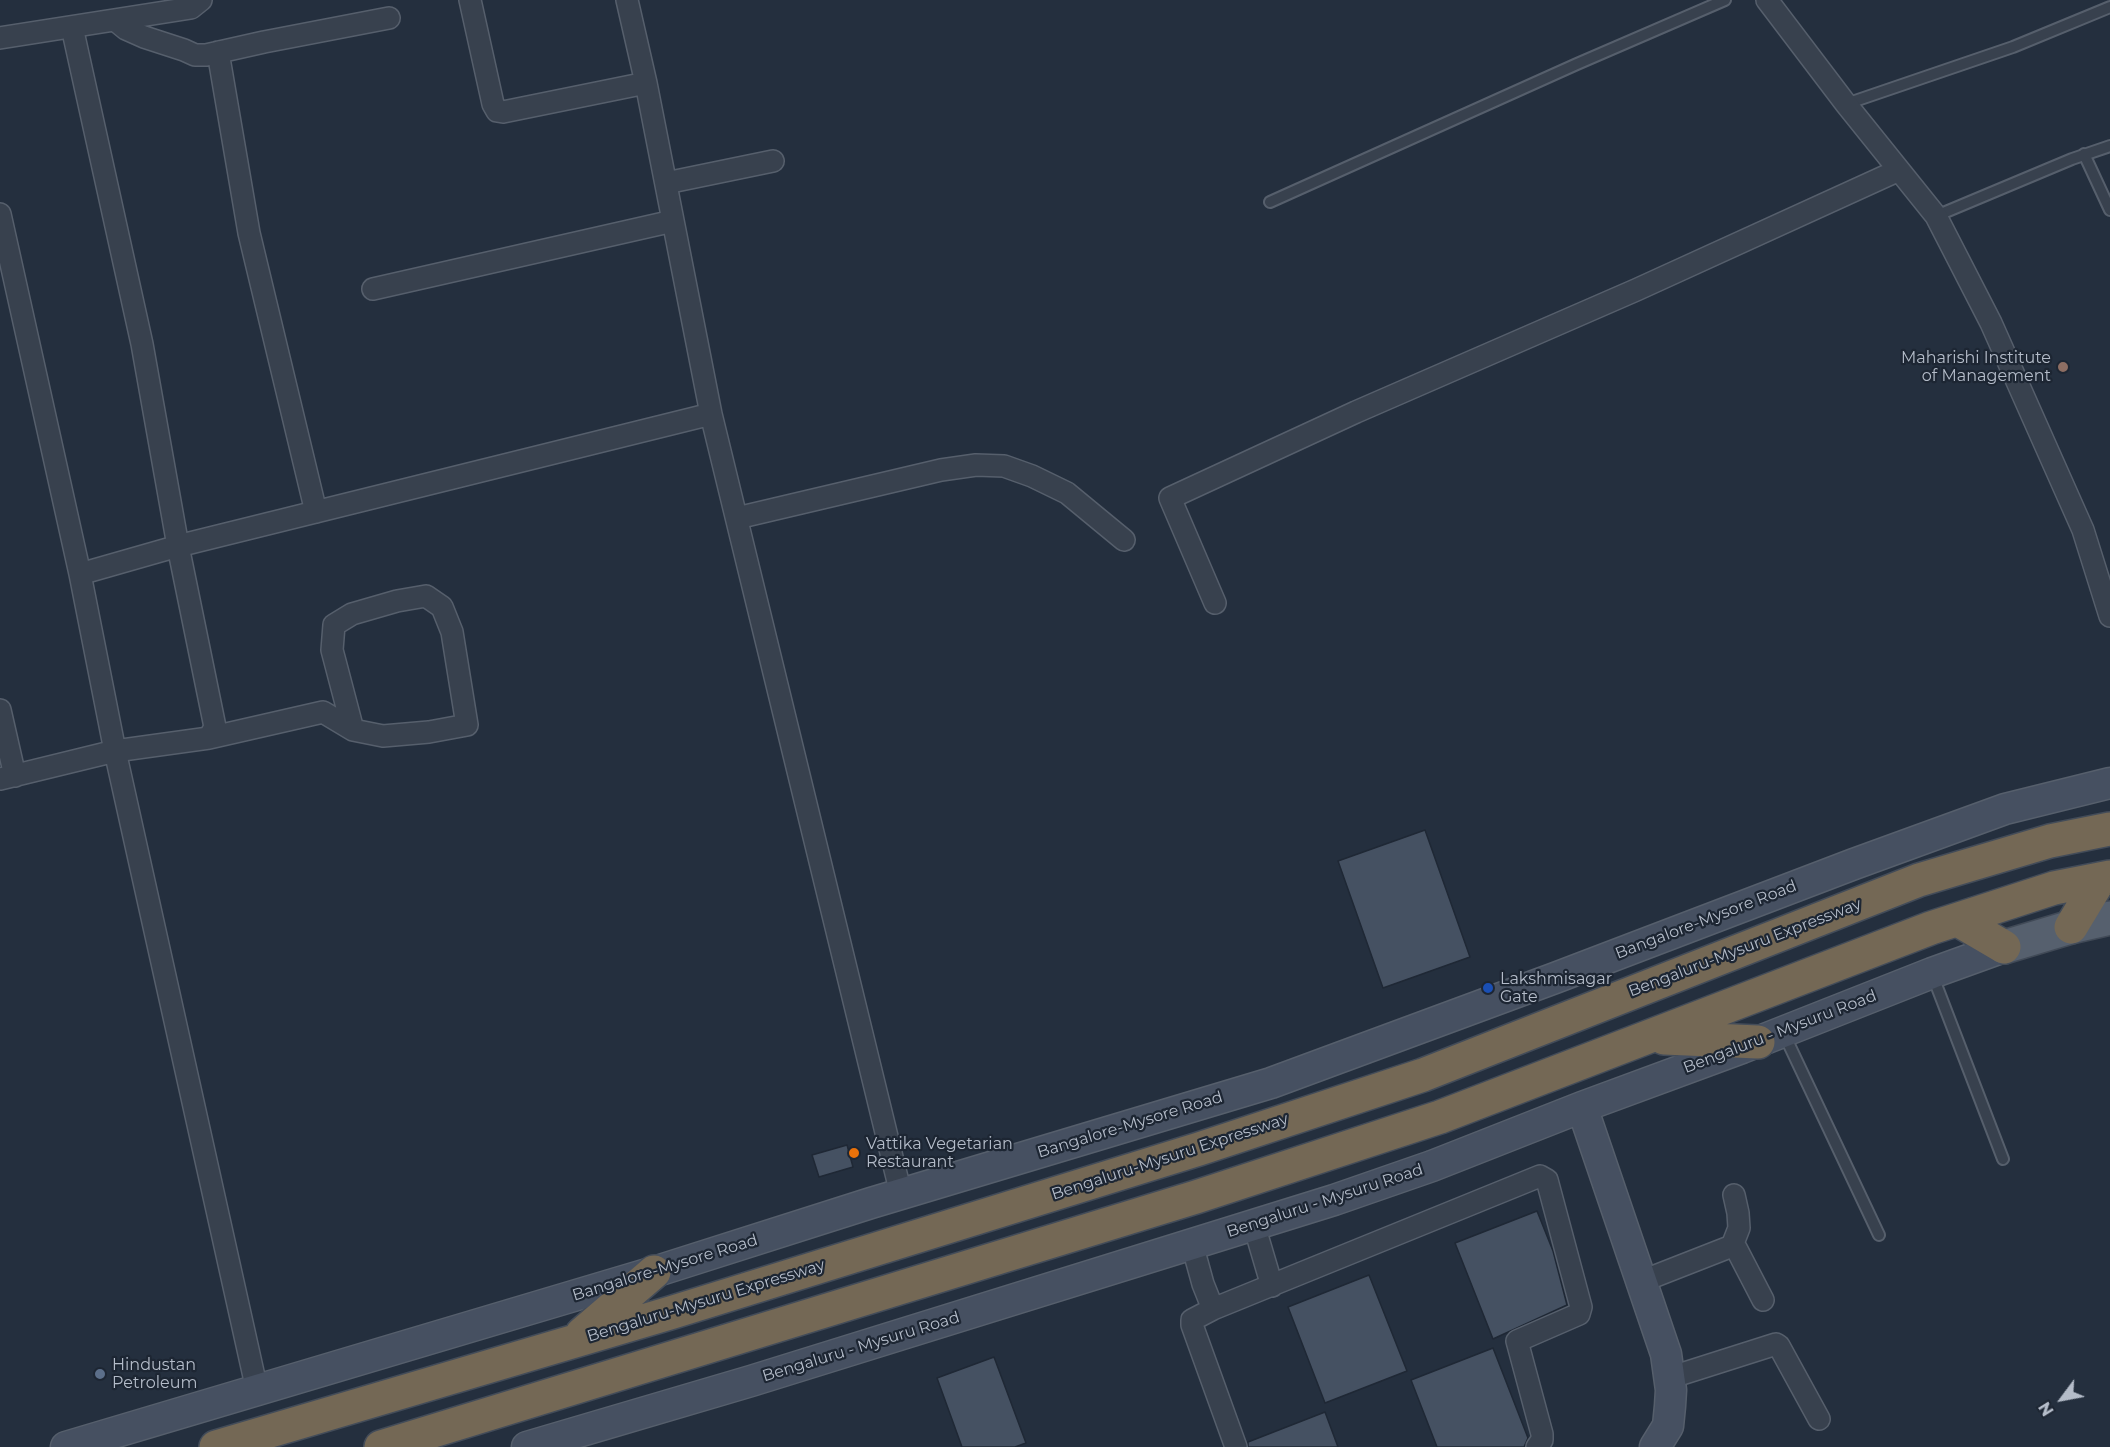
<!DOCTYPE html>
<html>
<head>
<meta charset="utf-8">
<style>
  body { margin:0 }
  #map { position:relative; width:2110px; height:1447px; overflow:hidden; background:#242f3e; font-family:Montserrat,sans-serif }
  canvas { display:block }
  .north { position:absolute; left:2032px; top:1369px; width:60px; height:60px; -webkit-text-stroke:4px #1d2633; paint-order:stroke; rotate:238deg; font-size:16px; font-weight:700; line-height:24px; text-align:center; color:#b4bcc9 }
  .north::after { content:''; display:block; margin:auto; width:21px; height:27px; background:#b4bcc9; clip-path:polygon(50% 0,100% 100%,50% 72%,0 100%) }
</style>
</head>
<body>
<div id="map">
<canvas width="2110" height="1447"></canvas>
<div class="north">N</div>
</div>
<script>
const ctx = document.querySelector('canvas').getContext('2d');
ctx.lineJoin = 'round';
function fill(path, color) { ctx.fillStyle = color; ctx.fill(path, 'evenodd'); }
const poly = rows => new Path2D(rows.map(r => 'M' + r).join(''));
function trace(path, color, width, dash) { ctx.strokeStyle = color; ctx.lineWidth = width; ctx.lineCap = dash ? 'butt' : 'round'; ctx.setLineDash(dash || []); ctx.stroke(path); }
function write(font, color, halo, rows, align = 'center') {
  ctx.font = font + ' Montserrat,sans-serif'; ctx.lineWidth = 4.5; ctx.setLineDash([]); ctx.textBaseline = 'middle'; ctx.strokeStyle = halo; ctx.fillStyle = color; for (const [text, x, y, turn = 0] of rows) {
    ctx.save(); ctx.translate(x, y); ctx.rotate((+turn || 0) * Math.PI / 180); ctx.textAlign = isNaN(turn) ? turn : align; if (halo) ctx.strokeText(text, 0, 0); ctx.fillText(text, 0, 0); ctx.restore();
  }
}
const building = poly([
  [1425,830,1470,957,1383,988,1338,861,1425,830],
  [847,1145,853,1167,819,1177,812,1155,847,1145],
  [1537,1211,1553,1251,1567,1305,1493,1339,1455,1243,1537,1211],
  [1369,1275,1407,1371,1325,1403,1288,1307,1369,1275],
  [1493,1348,1528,1438,1524,1447,1437,1447,1411,1380,1493,1348],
  [994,1357,1026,1443,1015,1447,962,1447,937,1378,994,1357],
  [1325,1412,1338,1447,1248,1447,1248,1442,1325,1412]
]);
const lane = poly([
  [1846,104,2013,47,2110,7],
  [2084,154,2110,210],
  [1270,202,1577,64,1725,0],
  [1936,216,2072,159,2110,146],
  [1932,974,2003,1159],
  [1784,1034,1879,1235]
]);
const street = poly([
  [470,0,493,104,497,111,503,112,646,83],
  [627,0,646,83,711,414,901,1194],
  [1767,0,1846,104,1936,216,1991,323,2083,530,2110,616],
  [115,20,126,29,144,37,184,50,195,55,206,55,264,42,389,18],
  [0,38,191,8,201,0],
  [218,52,249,233,316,512],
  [666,183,773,161],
  [0,214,80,574,115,751,257,1390],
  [373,289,673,221],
  [737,518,941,470,976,465,1004,466,1032,476,1067,493,1124,540],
  [80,574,178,546,711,414],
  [1215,603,1170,498,1356,412,1636,290,1899,170],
  [0,710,15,776],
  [209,738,323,712,353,730,383,736,429,732,467,725,452,632,442,607,426,596,397,601,352,614,334,625,332,650,353,730],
  [0,779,115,751,209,738,215,727,178,546,142,344,72,27],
  [1254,1225,1272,1286],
  [1192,1244,1203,1284,1213,1309],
  [1732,1246,1739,1228,1738,1213,1734,1195],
  [1640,1282,1732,1246,1736,1248,1763,1300],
  [1669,1378,1776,1344,1779,1346,1819,1419],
  [1236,1447,1192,1325,1192,1320,1213,1309,1540,1176,1547,1180,1581,1307,1579,1314,1517,1341,1542,1434,1542,1440,1537,1447]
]);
const secondary = poly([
  [1582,1107,1666,1354,1671,1390,1670,1406,1668,1426,1655,1447],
  [66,1447,654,1272,871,1203,1271,1083,1555,978,1854,864,2005,809,2110,783],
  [527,1447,751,1381,1334,1200,1432,1166,1582,1107,1742,1048,1932,973,2004,947]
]);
const primary = poly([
  [2004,947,2071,927,2110,918]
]);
const highway = poly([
  [1958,920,2004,947],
  [2071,927,2100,879],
  [1664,1038,1758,1042],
  [582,1334,654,1272],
  [216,1447,670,1313,1199,1149,1423,1075,1919,880,2050,841,2110,829],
  [381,1447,1196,1197,1440,1117,1931,928,2054,888,2110,877]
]);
const markers = [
  [2063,367,6,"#8d6e63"],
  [1488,988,6,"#1a4fb4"],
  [854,1153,6,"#e8710a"],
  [100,1374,6,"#5c6f8a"]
];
const poiNames = [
  ["Maharishi Institute",2051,358,"right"],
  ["of Management",2051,376,"right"],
  ["Lakshmisagar",1500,979],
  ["Gate",1500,997],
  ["Vattika Vegetarian",866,1144],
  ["Restaurant",866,1162],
  ["Hindustan",112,1365],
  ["Petroleum",112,1383]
];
const streetNames = [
  ["Bangalore-Mysore Road",1706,920,-21],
  ["Bengaluru-Mysuru Expressway",1745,948,-21],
  ["Bengaluru - Mysuru Road",1780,1032,-21],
  ["Bangalore-Mysore Road",1130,1125,-17],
  ["Bengaluru-Mysuru Expressway",1170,1157,-18],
  ["Bengaluru - Mysuru Road",1325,1201,-18],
  ["Bangalore-Mysore Road",665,1268,-17],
  ["Bengaluru-Mysuru Expressway",706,1301,-17],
  ["Bengaluru - Mysuru Road",861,1347,-17]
];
fill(building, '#455162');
trace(building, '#1f2835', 1.5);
trace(lane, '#565f6c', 14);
trace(street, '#565f6c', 24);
trace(secondary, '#565f6c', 33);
trace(primary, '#414a57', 36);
trace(highway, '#434c59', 36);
trace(lane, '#38414e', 10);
trace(street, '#38414e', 21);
trace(secondary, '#465061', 30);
trace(primary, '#56606e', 33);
trace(highway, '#746855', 33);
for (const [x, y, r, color] of markers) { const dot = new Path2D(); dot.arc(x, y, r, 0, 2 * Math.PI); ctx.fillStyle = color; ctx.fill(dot); trace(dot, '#1d2633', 2); }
write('16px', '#b4bcc9', '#1d2633', poiNames, 'left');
write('16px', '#b4bcc9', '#1d2633', streetNames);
</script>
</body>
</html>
